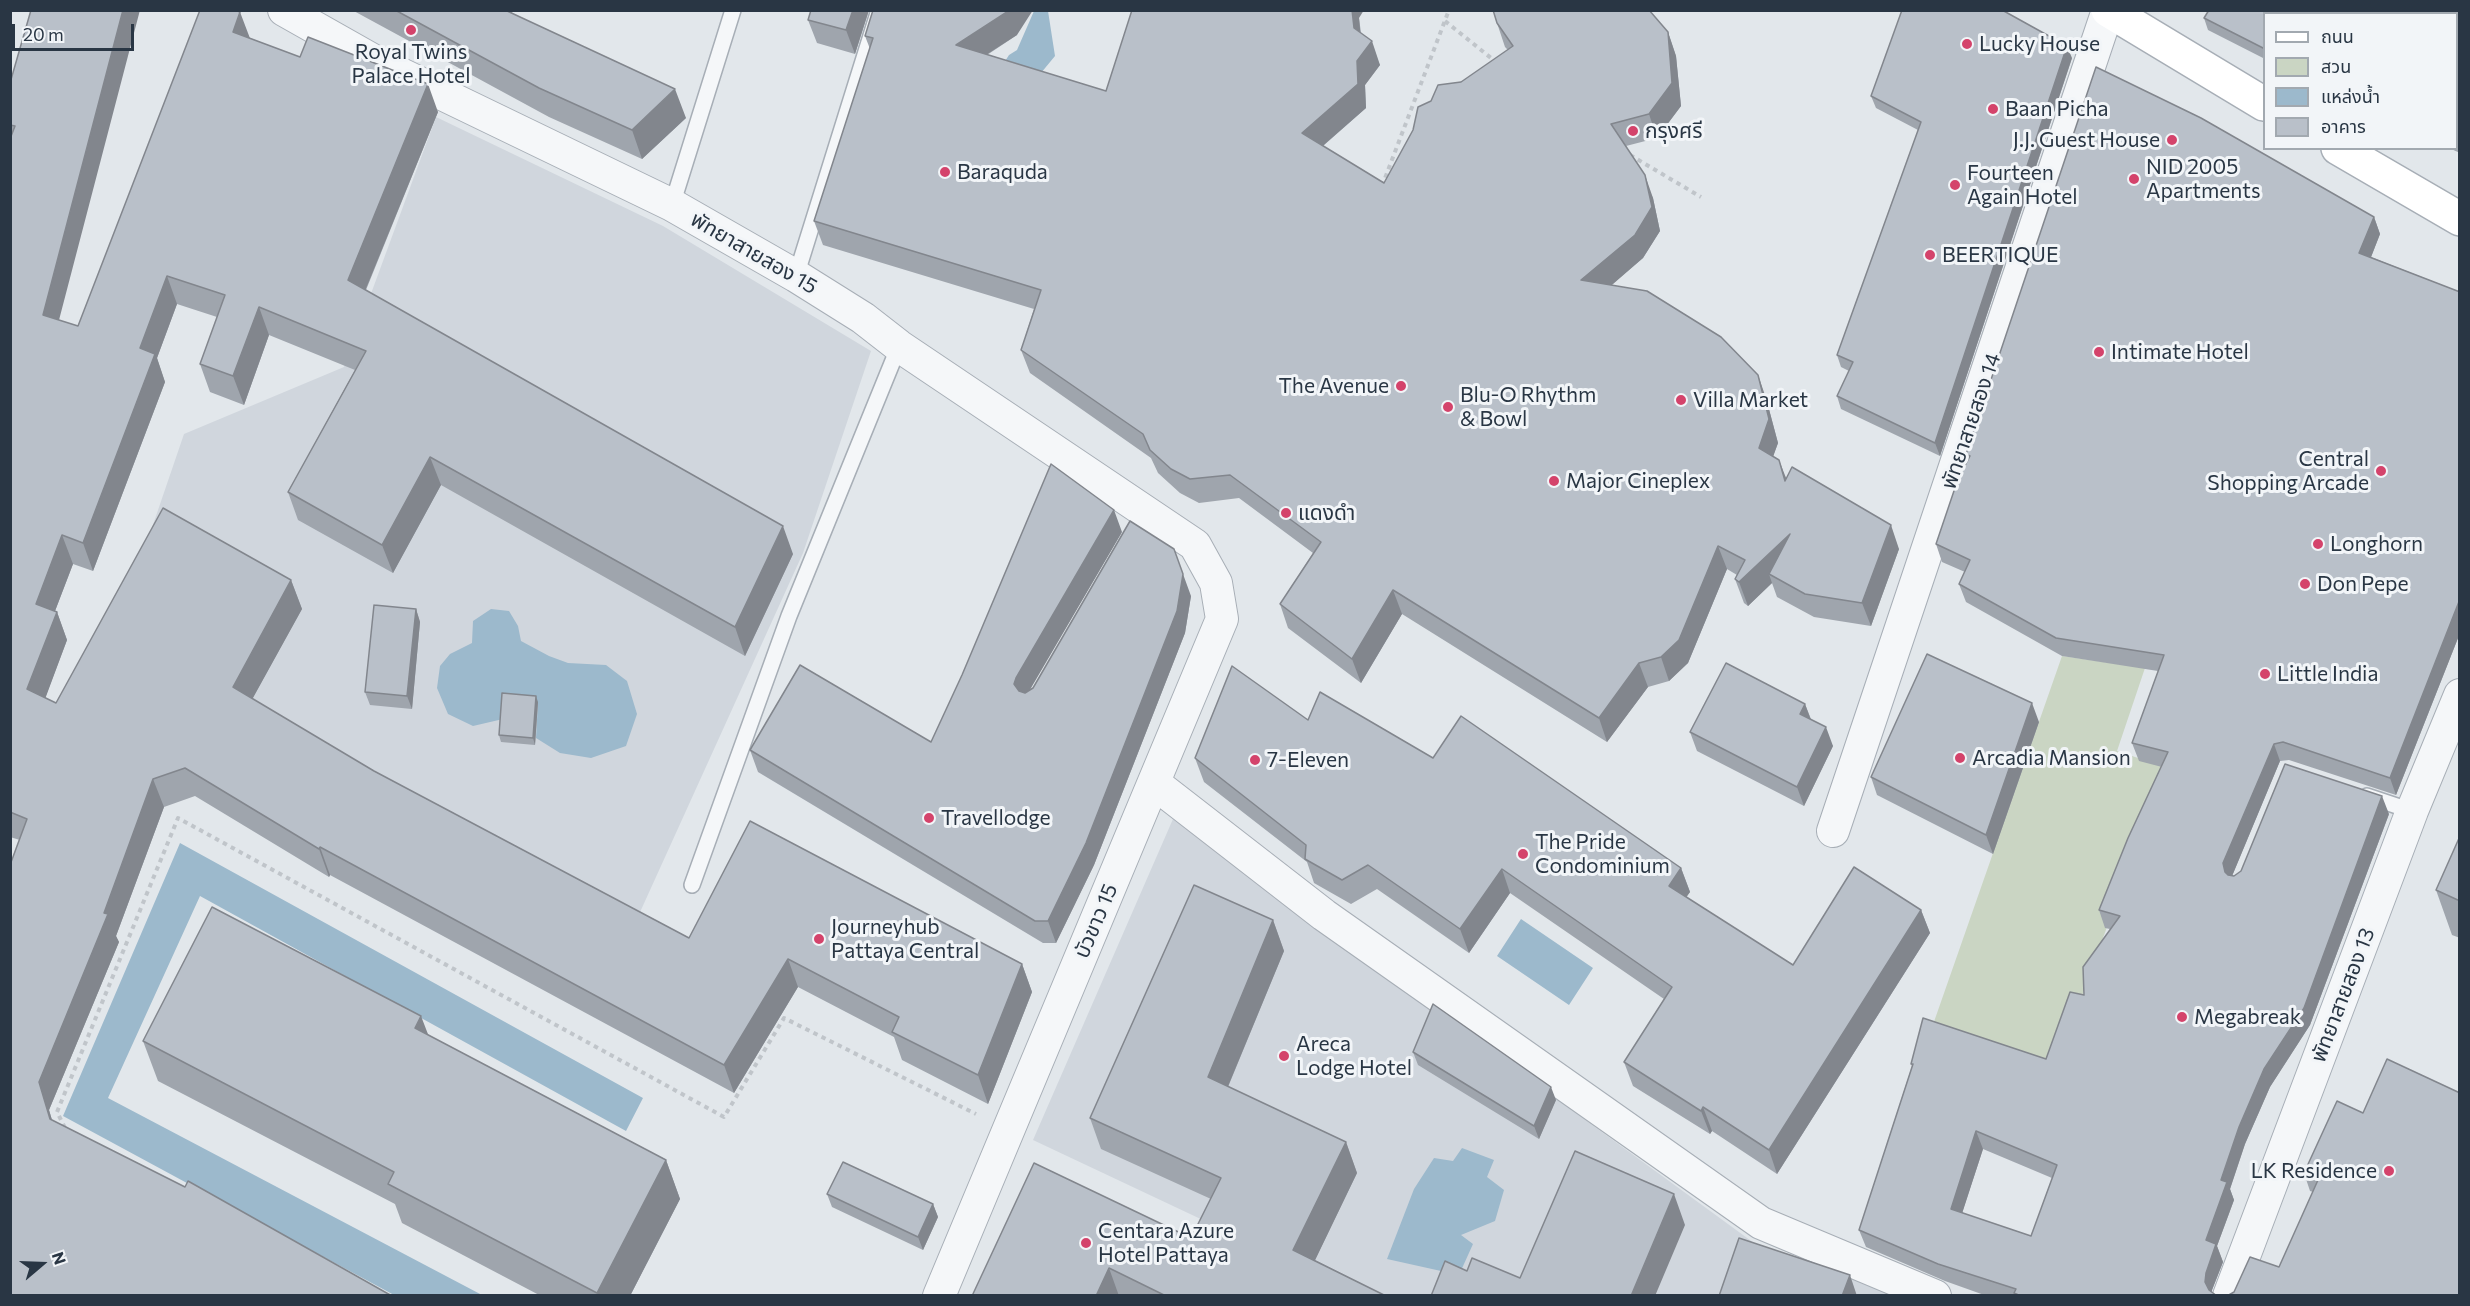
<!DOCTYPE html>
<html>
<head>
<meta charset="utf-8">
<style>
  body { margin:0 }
  #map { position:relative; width:2470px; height:1306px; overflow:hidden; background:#e2e7eb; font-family:Commissioner,"Noto Sans Thai",sans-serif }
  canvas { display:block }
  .frame { position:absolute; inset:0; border:12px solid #293644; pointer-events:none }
  .legend { position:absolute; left:2263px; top:12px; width:195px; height:138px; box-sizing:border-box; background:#f2f5f8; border:2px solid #a2a9b0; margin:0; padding:8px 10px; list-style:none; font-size:18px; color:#293644 }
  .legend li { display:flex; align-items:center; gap:12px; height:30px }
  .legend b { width:30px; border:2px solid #a2a9b0 }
  .north { position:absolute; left:12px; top:1234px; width:60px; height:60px; -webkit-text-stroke:4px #f2f5f8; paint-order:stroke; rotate:71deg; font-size:16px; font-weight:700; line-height:24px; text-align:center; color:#293644 }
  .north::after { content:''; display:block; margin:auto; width:21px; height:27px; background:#293644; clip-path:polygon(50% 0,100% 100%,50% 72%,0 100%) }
  .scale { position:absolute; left:12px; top:24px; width:122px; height:27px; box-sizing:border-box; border:3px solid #293644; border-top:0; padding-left:8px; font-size:18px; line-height:21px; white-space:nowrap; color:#293644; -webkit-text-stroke:4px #f2f5f8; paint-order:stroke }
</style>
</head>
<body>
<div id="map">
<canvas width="2470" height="1306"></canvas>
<div class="frame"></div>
<ul class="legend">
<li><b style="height:8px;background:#fff"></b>ถนน</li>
<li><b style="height:16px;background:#cad5c3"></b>สวน</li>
<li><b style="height:16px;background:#9cb9cc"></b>แหล่งน้ำ</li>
<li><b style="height:16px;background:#b9c0c9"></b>อาคาร</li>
</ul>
<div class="north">N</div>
<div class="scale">20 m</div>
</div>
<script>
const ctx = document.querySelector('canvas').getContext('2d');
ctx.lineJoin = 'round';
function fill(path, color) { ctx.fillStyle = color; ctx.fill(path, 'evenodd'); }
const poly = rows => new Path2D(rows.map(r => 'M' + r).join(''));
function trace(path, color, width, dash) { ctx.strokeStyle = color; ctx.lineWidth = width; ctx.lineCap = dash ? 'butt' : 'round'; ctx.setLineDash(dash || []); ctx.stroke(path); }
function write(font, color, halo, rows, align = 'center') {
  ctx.font = font + ' Commissioner,"Noto Sans Thai",sans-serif'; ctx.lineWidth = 6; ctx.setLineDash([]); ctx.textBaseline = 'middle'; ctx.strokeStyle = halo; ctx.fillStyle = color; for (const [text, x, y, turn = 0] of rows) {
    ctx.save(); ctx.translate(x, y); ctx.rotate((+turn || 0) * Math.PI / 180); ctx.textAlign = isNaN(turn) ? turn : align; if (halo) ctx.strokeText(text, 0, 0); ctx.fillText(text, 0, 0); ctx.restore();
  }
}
const built = poly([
  [436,117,663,226,871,351,803,553,636,921,116,633,184,434,344,367],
  [1173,819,1754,1243,1896,1295,1362,1295,1033,1140]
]);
const green = poly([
  [2062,656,2145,668,2117,751,2165,767,2053,1076,1929,1036]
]);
const water = poly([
  [1034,11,1048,11,1055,56,1036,79,1002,66,1009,55,1017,50],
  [491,609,509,611,518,626,521,641,549,656,568,663,606,665,627,681,637,714,626,746,591,758,560,753,536,738,538,702,503,719,473,726,448,714,437,688,440,666,450,654,472,643,473,621],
  [180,843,643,1098,626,1131,200,896,108,1098,482,1295,394,1295,63,1116],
  [1521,919,1593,968,1569,1005,1497,956],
  [1462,1148,1494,1160,1487,1177,1504,1190,1495,1221,1461,1235,1473,1244,1459,1275,1387,1259,1414,1189,1434,1158,1453,1161]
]);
const path = poly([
  [1445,21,1496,62],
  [1630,155,1701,197],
  [1382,186,1449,10],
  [65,1128,57,1112,178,818,724,1117,784,1018,976,1114]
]);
const service = poly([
  [672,205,733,10],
  [796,276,879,10],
  [2367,796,2412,811],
  [692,885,789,616,899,346]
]);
const minor = poly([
  [284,10,376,62,672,205,796,276,863,318,899,346,1195,545,1216,583,1222,619,939,1296],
  [1154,783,1324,915,1761,1223,1935,1296],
  [1833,831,2108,10],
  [2229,1296,2412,811,2460,695]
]);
const secondary = poly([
  [2108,10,2264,104],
  [2338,148,2460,219]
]);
const wall = poly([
  [352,10,513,10,512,13,686,118,642,159,549,117],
  [811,10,869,10,855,54,817,43,808,20],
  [2207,10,2460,10,2460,153,2449,148,2457,148,2457,14,2265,14,2265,59,2208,30,2204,18,2209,12],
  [1359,18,1361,33,1380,65,1365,85,1366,108,1323,146,1384,183,1431,101,1461,82,1508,50,1505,47,1497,23,1668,32,1676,56,1681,106,1657,138,1626,146,1653,198,1660,231,1643,258,1611,285,1766,398,1778,443,1773,456,1786,478,1899,549,1871,626,1814,617,1777,597,1772,583,1748,606,1744,603,1735,579,1737,575,1727,569,1688,663,1669,681,1648,687,1607,742,1402,614,1361,683,1288,628,1280,604,1313,553,1239,498,1199,503,1180,493,1158,473,1151,458,1030,373,1021,350,1034,309,823,245,814,221,870,49,865,36,1017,35,987,55,1106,91],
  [250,38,438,112,366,290,793,554,745,656,441,485,393,573,298,520,288,492,355,370,269,335,244,405,210,392,200,364,217,317,177,304,157,358,165,382,93,571,73,564,55,611,57,612,67,640,45,698,56,703,291,580,302,609,252,699,374,771,689,938,1022,964,1032,992,988,1104,902,1060,894,1037,798,987,734,1093,330,875,329,877,195,796,164,807,116,936,119,942,49,1110,52,1120,392,1296,10,1296,20,840,10,837,10,83,59,320,78,326],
  [2072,58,1940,456,1841,409,1837,396,1849,371,1841,367,1837,355,1918,130,1876,108,1871,96],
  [2374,217,2380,234,2371,257,2460,292,2460,633,2396,795,2289,760,2280,761,2232,876,2234,876,2389,814,2310,1025,2270,1087,2245,1144,2230,1189,2234,1200,2217,1246,2223,1262,2212,1290,2212,1292,2217,1296,1987,1296,1945,1281,1866,1247,1859,1230,1912,1066,1911,1064,2046,1059,2084,995,2110,929,2105,928,2099,910,2162,767,2139,761,2132,743,2158,671,2062,656,1966,602,1959,584,1965,572,1942,562,1936,544,1968,460,1966,454],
  [1983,1149,2052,1178,2031,1236,1962,1213],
  [1122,532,1029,690,1191,596,1185,633,1094,865,1056,943,1043,943,758,772,750,750,931,742],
  [416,609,420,622,412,709,370,705,365,692],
  [538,702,535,745,501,742,499,735],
  [1805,704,1811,719,1833,746,1804,806,1697,751,1690,732],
  [1308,720,1433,758,1681,868,1690,892,1686,897,1793,965,1921,910,1930,933,1777,1174,1712,1131,1710,1134,1633,1086,1624,1062,1664,999,1510,893,1469,953,1377,889,1351,904,1314,883,1307,862,1204,782,1195,758],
  [2039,722,1993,854,1877,795,1871,777],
  [2460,836,2460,938,2452,935,2436,890],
  [1273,920,1284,951,1228,1087,1346,1142,1357,1173,1315,1260,1386,1296,972,1296,1191,1238,1211,1199,1101,1149,1090,1118],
  [428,1035,666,1160,680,1199,630,1296,541,1296,402,1223,395,1204,158,1081,143,1041],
  [1413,1052,1556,1100,1539,1139,1418,1065],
  [2363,1113,2460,1296,2234,1292,2279,1267,2313,1192,2310,1191,2304,1173],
  [827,1194,933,1204,938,1217,923,1250,832,1207]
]);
const shadedWall = poly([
  [123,10,140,10,53,343,43,315],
  [853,10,869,10,855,54,846,30],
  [1010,10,1033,10,1017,35,964,69,956,45],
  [1352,10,1364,10,1359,18,1362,51,1354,28],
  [240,12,251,41,233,32],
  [1668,32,1676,56,1681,106,1657,138,1649,114],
  [1372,41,1380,65,1365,85,1366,108,1310,157,1302,133],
  [2067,46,2072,58,1940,456,1935,443],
  [428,84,438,112,358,308,348,280],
  [675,89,686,118,642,159,632,130],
  [1645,175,1653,198,1660,231,1643,258,1590,304,1581,280],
  [2374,217,2380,234,2366,270,2359,253],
  [167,276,177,304,157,358,165,382,93,571,83,543,140,348],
  [259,307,269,335,244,405,233,376],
  [1758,375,1766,398,1778,443,1768,471,1759,448],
  [430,457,441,485,393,573,382,545],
  [1779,460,1788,483,1785,481],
  [1114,510,1122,532,1024,700,1014,684,1016,678],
  [1891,525,1899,549,1871,626,1862,603],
  [783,526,793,554,745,656,735,627],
  [1790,534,1769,574,1772,583,1748,606,1739,582],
  [62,535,73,564,47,632,36,604],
  [1718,546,1727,569,1688,663,1669,681,1661,657],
  [1183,574,1191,596,1185,633,1094,865,1056,943,1048,921],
  [291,580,302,609,243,716,233,687],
  [1393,590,1402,614,1361,683,1352,659],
  [2460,599,2460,633,2396,795,2390,778],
  [416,609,420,622,412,709,407,696],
  [57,612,67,640,38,718,27,689],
  [1639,663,1648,687,1607,742,1599,718],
  [536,696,538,702,535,745,533,738],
  [2032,703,2039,722,1993,854,1986,835],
  [1805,704,1812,723,1800,714],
  [1826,727,1833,746,1804,806,1797,787],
  [2274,744,2280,761,2230,881,2225,872,2223,863],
  [153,779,164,807,116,936,119,942,49,1110,60,1147,50,1119,39,1082,104,913],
  [2382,796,2389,814,2310,1025,2270,1087,2245,1144,2230,1189,2234,1200,2217,1246,2223,1262,2212,1290,2212,1296,2205,1282,2206,1240,2221,1180,2239,1127],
  [320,847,330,875,329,877,319,849],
  [1681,868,1690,892,1678,909,1669,886],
  [1502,869,1510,893,1469,953,1460,929],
  [1921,910,1930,933,1777,1174,1769,1150],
  [1273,920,1284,951,1219,1108,1208,1077],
  [788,959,798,987,734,1093,724,1065],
  [1022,964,1032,992,988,1104,978,1075],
  [421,1016,436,1055,415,1028],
  [1551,1087,1556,1100,1539,1139,1534,1126],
  [1703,1107,1712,1131,1710,1134,1701,1111],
  [1976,1131,1983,1149,1958,1226,1951,1209],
  [1346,1142,1357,1173,1305,1281,1293,1250],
  [666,1160,680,1199,630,1296,598,1296,597,1293],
  [1674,1194,1685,1225,1655,1296,1631,1296],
  [933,1204,938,1217,923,1250,918,1237],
  [1109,1268,1119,1296,1096,1296],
  [1850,1275,1857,1296,1842,1296]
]);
const building = poly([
  [31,10,123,10,43,315,78,326,200,10,235,10,240,12,233,32,300,57,308,37,428,84,348,280,783,526,735,627,430,457,382,545,288,492,366,351,259,307,233,376,200,364,225,295,167,276,140,348,155,354,83,543,62,535,36,604,57,612,27,689,56,703,163,508,291,580,233,687,374,771,689,938,750,821,1022,964,978,1075,892,1032,899,1017,788,959,724,1065,320,847,319,849,185,768,153,779,104,913,108,914,39,1082,50,1119,185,1187,188,1181,392,1296,10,1296,10,865,27,819,10,812,10,139,15,126,10,125,10,83,31,10],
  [395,10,505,10,675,89,632,130,539,88,395,10],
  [811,10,853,10,846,30,808,20,811,10],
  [873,10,1010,10,956,45,1106,91,1132,10,1352,10,1354,28,1372,41,1357,61,1358,84,1302,133,1384,183,1413,130,1418,107,1431,101,1438,85,1461,82,1513,46,1497,23,1493,10,1649,10,1668,32,1672,83,1649,114,1611,124,1645,175,1652,207,1635,235,1581,280,1647,291,1721,337,1758,375,1769,419,1759,448,1779,460,1785,481,1792,467,1891,525,1862,603,1805,594,1769,574,1790,534,1739,582,1735,579,1745,560,1718,546,1679,640,1661,657,1639,663,1599,718,1393,590,1352,659,1280,604,1321,542,1230,475,1190,479,1171,469,1150,450,1143,434,1021,350,1041,290,814,221,873,38,865,36,873,10],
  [1902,10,2002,10,2067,46,1935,443,1837,396,1853,362,1837,355,1921,122,1871,96,1902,10],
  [2209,10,2460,10,2460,140,2459,142,2457,141,2457,14,2265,14,2265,49,2204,18,2209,10],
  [2096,67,2201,118,2374,217,2359,253,2460,292,2460,599,2390,778,2283,742,2274,744,2223,863,2225,872,2228,875,2234,876,2241,871,2285,764,2382,796,2304,1008,2264,1069,2239,1127,2221,1180,2227,1182,2206,1240,2216,1244,2206,1273,2205,1282,2209,1290,2217,1296,2021,1296,2014,1293,2016,1289,1938,1264,1859,1230,1913,1064,1911,1064,1923,1018,2046,1059,2070,992,2084,995,2083,967,2120,916,2099,910,2128,838,2168,752,2132,743,2164,655,2056,638,1959,584,1970,560,1936,544,1958,479,1970,456,1966,454,2096,67],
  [1976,1131,2057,1165,2031,1236,1951,1209,1976,1131],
  [1051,464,1114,510,1016,678,1014,684,1019,691,1025,693,1033,688,1130,521,1174,549,1183,574,1177,611,1086,843,1048,921,1035,921,750,750,800,665,931,742,962,675,1051,464],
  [374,605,416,609,407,696,365,692,374,605],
  [1927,654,2032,703,1986,835,1871,777,1927,654],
  [1726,663,1805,704,1800,714,1826,727,1797,787,1690,732,1726,663],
  [1232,666,1308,720,1320,692,1433,758,1461,716,1681,868,1669,886,1793,965,1854,867,1921,910,1769,1150,1703,1107,1701,1111,1624,1062,1672,987,1502,869,1460,929,1368,865,1342,880,1305,859,1306,845,1195,758,1232,666],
  [502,693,536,696,533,738,499,735,502,693],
  [2460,836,2460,901,2436,890,2460,836],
  [1194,885,1273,920,1208,1077,1346,1142,1293,1250,1386,1296,1164,1296,1164,1295,1109,1268,1096,1296,972,1296,1034,1163,1191,1238,1221,1178,1090,1118,1194,885],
  [212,907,421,1016,415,1028,666,1160,597,1293,388,1184,394,1172,143,1041,212,907],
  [1433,1004,1551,1087,1534,1126,1413,1052,1433,1004],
  [2387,1059,2460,1093,2460,1294,2459,1296,2227,1296,2234,1292,2250,1257,2279,1267,2318,1180,2304,1173,2337,1101,2363,1113,2387,1059],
  [1575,1151,1674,1194,1631,1296,1431,1296,1445,1261,1467,1271,1472,1258,1520,1278,1575,1151],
  [843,1162,933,1204,918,1237,827,1194,843,1162],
  [1739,1238,1850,1275,1842,1296,1719,1296,1739,1238]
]);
const markers = [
  [411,30,6,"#d4436b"],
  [1967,44,6,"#d4436b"],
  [1993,109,6,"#d4436b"],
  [1633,131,6,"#d4436b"],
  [2172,140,6,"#d4436b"],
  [945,172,6,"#d4436b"],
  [2134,179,6,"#d4436b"],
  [1955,185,6,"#d4436b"],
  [1930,255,6,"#d4436b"],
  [2099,352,6,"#d4436b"],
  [1401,386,6,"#d4436b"],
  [1681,400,6,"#d4436b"],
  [1448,407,6,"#d4436b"],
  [2381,471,6,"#d4436b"],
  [1554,481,6,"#d4436b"],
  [1286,513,6,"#d4436b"],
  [2318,544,6,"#d4436b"],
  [2305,584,6,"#d4436b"],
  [2265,674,6,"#d4436b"],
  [1960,758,6,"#d4436b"],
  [1255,760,6,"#d4436b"],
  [929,818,6,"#d4436b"],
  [1523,854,6,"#d4436b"],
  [819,939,6,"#d4436b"],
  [2182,1017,6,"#d4436b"],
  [1284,1056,6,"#d4436b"],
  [2389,1171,6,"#d4436b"],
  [1086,1243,6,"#d4436b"]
];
const poiNames = [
  ["Lucky House",1979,44],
  ["Royal Twins",411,52,"center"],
  ["Palace Hotel",411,76,"center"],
  ["Baan Picha",2005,109],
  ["กรุงศรี",1645,131],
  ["J.J. Guest House",2160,140,"right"],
  ["NID 2005",2146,167],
  ["Apartments",2146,191],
  ["Baraquda",957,172],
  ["Fourteen",1967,173],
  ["Again Hotel",1967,197],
  ["BEERTIQUE",1942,255],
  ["Intimate Hotel",2111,352],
  ["The Avenue",1389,386,"right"],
  ["Blu-O Rhythm",1460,395],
  ["& Bowl",1460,419],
  ["Villa Market",1693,400],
  ["Central",2369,459,"right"],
  ["Shopping Arcade",2369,483,"right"],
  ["Major Cineplex",1566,481],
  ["แดงดำ",1298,513],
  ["Longhorn",2330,544],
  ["Don Pepe",2317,584],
  ["Little India",2277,674],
  ["Arcadia Mansion",1972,758],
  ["7-Eleven",1267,760],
  ["Travellodge",941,818],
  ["The Pride",1535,842],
  ["Condominium",1535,866],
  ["Journeyhub",831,927],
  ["Pattaya Central",831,951],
  ["Megabreak",2194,1017],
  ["Areca",1296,1044],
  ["Lodge Hotel",1296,1068],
  ["LK Residence",2377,1171,"right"],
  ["Centara Azure",1098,1231],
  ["Hotel Pattaya",1098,1255]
];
const streetNames = [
  ["พัทยาสายสอง 15",754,253,30],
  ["พัทยาสายสอง 14",1971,421,-71],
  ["บัวขาว 15",1096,921,-67],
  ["พัทยาสายสอง 13",2343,995,-69]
];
fill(built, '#d0d6dd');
fill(green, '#cad5c3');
fill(water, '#9cb9cc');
trace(service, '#a7aeb6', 18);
trace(minor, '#a7aeb6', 34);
trace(secondary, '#a7aeb6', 36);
trace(path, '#c0c5ca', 4, [4.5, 4.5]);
trace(service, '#f5f7f9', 15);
trace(minor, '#f5f7f9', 32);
trace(secondary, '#fff', 33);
fill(wall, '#9fa5ad');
fill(shadedWall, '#82868d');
fill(building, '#b9c0c9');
trace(building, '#82868d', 1.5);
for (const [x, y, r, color] of markers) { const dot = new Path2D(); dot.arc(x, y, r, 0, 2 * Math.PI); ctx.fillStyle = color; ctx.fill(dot); trace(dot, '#f2f5f8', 2); }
write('21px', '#293644', '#f2f5f8', poiNames, 'left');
write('21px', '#293644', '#f2f5f8', streetNames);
</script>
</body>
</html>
